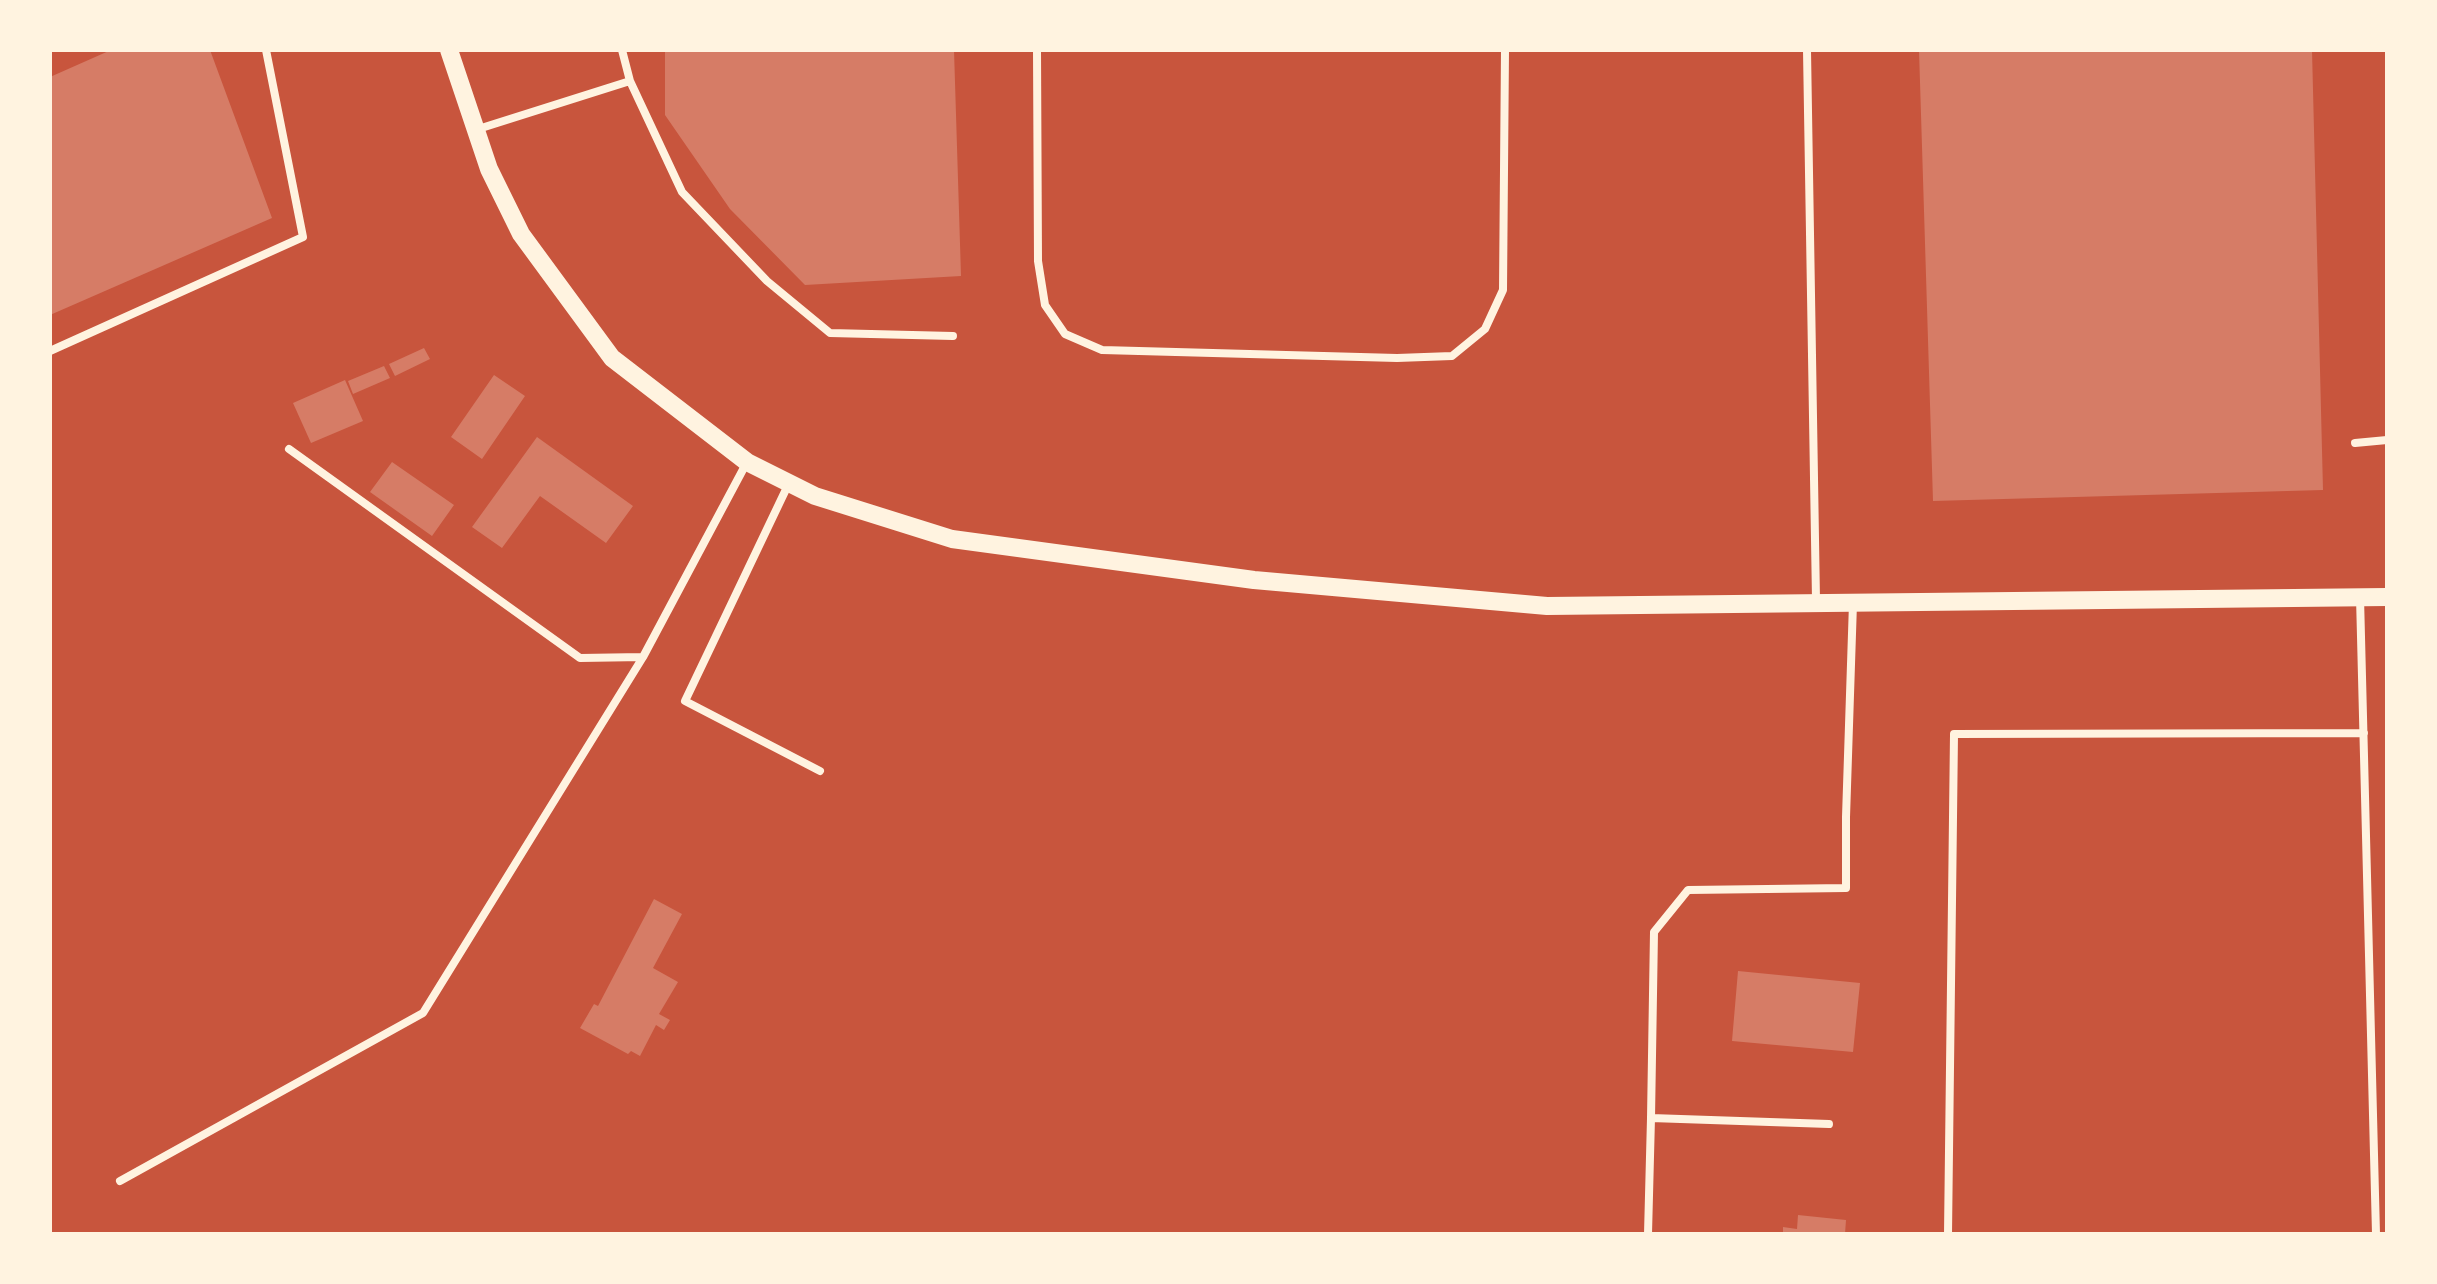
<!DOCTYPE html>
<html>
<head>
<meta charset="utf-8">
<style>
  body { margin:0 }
  #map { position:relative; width:2437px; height:1284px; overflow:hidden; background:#c8553d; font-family:"Archivo Narrow",sans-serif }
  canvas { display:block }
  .frame { position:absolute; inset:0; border:52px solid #fff3e0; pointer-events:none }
</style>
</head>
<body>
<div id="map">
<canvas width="2437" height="1284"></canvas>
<div class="frame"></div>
</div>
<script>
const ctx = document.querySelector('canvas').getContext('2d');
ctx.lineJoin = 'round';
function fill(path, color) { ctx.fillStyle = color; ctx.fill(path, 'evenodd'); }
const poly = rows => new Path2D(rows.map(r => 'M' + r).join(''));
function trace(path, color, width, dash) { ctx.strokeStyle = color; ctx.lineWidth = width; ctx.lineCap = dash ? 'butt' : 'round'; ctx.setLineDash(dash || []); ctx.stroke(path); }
const building = poly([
  [111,50,210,50,272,218,50,315,50,77],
  [665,50,954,50,961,276,805,285,730,209,665,115],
  [1919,50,2312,50,2323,490,1933,501],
  [424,348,430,359,395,376,389,364],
  [384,366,390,378,353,394,348,381],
  [494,375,525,396,482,459,451,437],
  [345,380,363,421,311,443,293,403],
  [537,437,633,506,606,543,540,496,502,548,472,527],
  [392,462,454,505,432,536,370,492],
  [654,899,682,914,653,968,678,982,659,1014,670,1020,664,1030,656,1025,640,1056,631,1051,628,1054,580,1028,594,1004,598,1006],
  [1738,971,1860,983,1853,1052,1732,1041],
  [1798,1215,1846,1220,1845,1234,1783,1234,1783,1227,1797,1229]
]);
const service = poly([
  [622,50,630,81],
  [1037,50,1038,261,1045,305,1065,334,1102,350,1397,358,1452,356,1485,329,1503,290,1505,50],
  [1807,50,1816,600],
  [475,130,630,81,682,192,767,281,830,333,953,336],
  [50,351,303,237,266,50],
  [2355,443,2387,440],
  [289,449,580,658,643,657,747,462],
  [789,483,685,701,820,771],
  [2360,597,2376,1234],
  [1829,1124,1651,1118,1654,932,1688,890,1846,888,1846,817,1853,603],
  [120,1181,423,1013,643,657],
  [1648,1234,1651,1118],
  [1948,1234,1954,734,2364,733]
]);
const tertiary = poly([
  [449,50,489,169,521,234,612,358,747,462,815,496,952,539,1254,580,1547,606,2387,597]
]);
fill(building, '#d67c66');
trace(service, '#fff3e0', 8);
trace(tertiary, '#fff3e0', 18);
</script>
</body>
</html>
